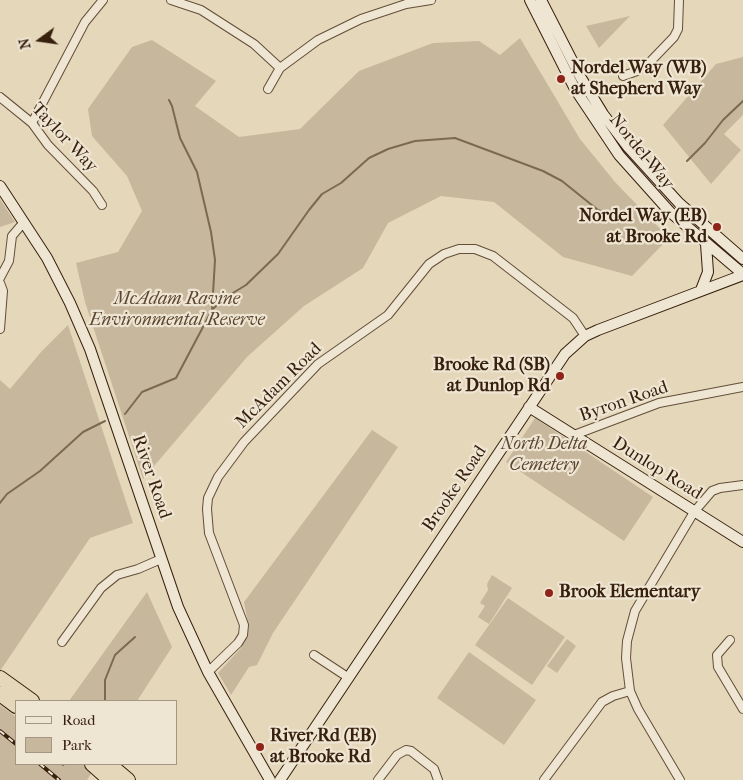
<!DOCTYPE html>
<html>
<head>
<meta charset="utf-8">
<style>
  body { margin:0 }
  #map { position:relative; width:743px; height:780px; overflow:hidden; background:#e5d7ba; font-family:"IM FELL French Canon",serif }
  canvas { display:block }
  .legend { position:absolute; left:15px; top:700px; width:162px; height:65px; box-sizing:border-box; background:#eee5d2; border:1px solid #a59683; margin:0; padding:6px 9px; list-style:none; font-size:15px; color:#37200d }
  .legend li { display:flex; align-items:center; gap:10px; height:25px }
  .legend b { width:25px; border:1px solid #a59683 }
  .north { position:absolute; left:15px; top:15px; width:50px; height:50px; -webkit-text-stroke:4px #eee5d2; paint-order:stroke; rotate:256deg; font-size:14px; font-weight:700; line-height:20px; text-align:center; color:#37200d }
  .north::after { content:''; display:block; margin:auto; width:18px; height:22px; background:#37200d; clip-path:polygon(50% 0,100% 100%,50% 72%,0 100%) }
</style>
</head>
<body>
<div id="map">
<canvas width="743" height="780"></canvas>
<ul class="legend">
<li><b style="height:6px;background:#eee5d2"></b>Road</li>
<li><b style="height:14px;background:#c7b89d"></b>Park</li>
</ul>
<div class="north">N</div>
</div>
<script>
const ctx = document.querySelector('canvas').getContext('2d');
ctx.lineJoin = 'round';
function fill(path, color) { ctx.fillStyle = color; ctx.fill(path, 'evenodd'); }
const poly = rows => new Path2D(rows.map(r => 'M' + r).join(''));
function trace(path, color, width, dash) { ctx.strokeStyle = color; ctx.lineWidth = width; ctx.lineCap = dash ? 'butt' : 'round'; ctx.setLineDash(dash || []); ctx.stroke(path); }
function write(font, color, halo, rows, align = 'center') {
  ctx.font = font + ' "IM FELL French Canon",serif'; ctx.lineWidth = 4.5; ctx.setLineDash([]); ctx.textBaseline = 'middle'; ctx.strokeStyle = halo; ctx.fillStyle = color; for (const [text, x, y, turn = 0] of rows) {
    ctx.save(); ctx.translate(x, y); ctx.rotate((+turn || 0) * Math.PI / 180); ctx.textAlign = isNaN(turn) ? turn : align; if (halo) ctx.strokeText(text, 0, 0); ctx.fillText(text, 0, 0); ctx.restore();
  }
}
const green = poly([
  [630,16,599,48,586,26],
  [520,38,580,139,615,182,669,238,632,276,563,257,494,202,441,196,388,223,363,268,304,306,247,357,143,479,85,302,76,263,118,252,142,211,127,176,92,136,88,109,132,47,152,40,216,81,195,106,239,137,300,129,359,71,433,43,479,41,500,55],
  [743,57,743,115,724,134,741,150,711,184,663,125,716,64],
  [0,199,15,222,0,227],
  [68,325,133,523,90,538,0,671,0,380,10,389,41,352],
  [535,418,653,497,624,541,506,462],
  [372,430,398,447,273,633,257,665,249,667,231,695,218,673,241,648,249,628,244,602],
  [492,575,512,588,489,624,478,617,485,606,480,603,488,590,487,584],
  [147,592,172,647,137,701,69,701],
  [508,598,565,637,532,685,475,645],
  [567,639,576,646,557,673,547,666],
  [469,652,536,700,504,745,437,698],
  [0,705,16,717,16,764,97,764,87,780,0,780]
]);
const stream = poly([
  [169,100,172,106,180,138,197,172,211,232,215,260,212,310],
  [687,161,705,143,723,120,743,101],
  [125,414,142,392,176,378,212,310,223,299,246,285,278,254,309,210,322,194,341,183,369,158,388,149,415,141,455,138,543,171,562,181,598,210,613,216,623,215],
  [0,503,7,494,40,471,83,432,105,421],
  [105,701,105,680,115,655,135,637],
  [63,765,64,764]
]);
const street = poly([
  [171,0,201,10,254,44,280,68,318,40,361,19,406,4,431,0],
  [623,76,637,71,649,63,674,37,678,29,679,0],
  [268,89,280,68],
  [0,97,32,123,48,145,93,191,102,205],
  [32,123,85,22,103,0],
  [0,278,9,261,12,236,24,222],
  [0,283,3,291,0,329],
  [574,435,659,403,743,387],
  [730,640,717,655,718,667,743,709],
  [62,642,101,588,117,575,138,569,161,559],
  [314,655,349,678],
  [208,672,238,643,243,635,244,625,209,533,207,509,208,498,218,477,244,442,318,364,388,315,429,264,444,254,459,249,475,249,493,256,573,318,585,336],
  [378,780,397,755,406,750,411,751,434,769,438,780],
  [544,780,602,702,613,696,630,691],
  [680,780,638,709,630,691,626,658,627,641,635,611,694,512,712,491,720,488,743,485]
]);
const secondary = poly([
  [530,0,575,89,619,155,670,212,743,274],
  [541,0,581,78,603,114,628,147,679,203,743,259],
  [0,186,47,258,70,303,90,349,178,607,208,672,270,780],
  [701,290,708,272,706,244],
  [529,407,743,542],
  [280,780,565,354,585,336,598,330,743,275]
]);
const highway = poly([
  [0,678,32,701],
  [0,694,16,706],
  [92,764,110,780],
  [109,764,128,780]
]);
const rail = poly([
  [0,731,16,744],
  [40,764,59,780]
]);
const markers = [
  [561,79,5,"#8f2418"],
  [717,227,5,"#8f2418"],
  [560,376,5,"#8f2418"],
  [549,593,5,"#8f2418"],
  [260,747,5,"#8f2418"]
];
const poiNames = [
  ["Nordel Way (WB)",571,69],
  ["at Shepherd Way",571,90],
  ["Nordel Way (EB)",707,217,"right"],
  ["at Brooke Rd",707,238,"right"],
  ["Brooke Rd (SB)",550,366,"right"],
  ["at Dunlop Rd",550,387,"right"],
  ["Brook Elementary",559,593],
  ["River Rd (EB)",270,737],
  ["at Brooke Rd",270,758]
];
const streetNames = [
  ["Taylor Way",64,138,47],
  ["Nordel Way",641,152,51],
  ["McAdam Road",279,386,-45],
  ["Byron Road",624,402,-19],
  ["Dunlop Road",657,469,32],
  ["River Road",151,477,71],
  ["Brooke Road",455,489,-56]
];
const parkNames = [
  ["McAdam Ravine",177,300],
  ["Environmental Reserve",177,321],
  ["North Delta",544,445],
  ["Cemetery",544,466]
];
fill(green, '#c7b89d');
trace(stream, '#7c6951', 2);
trace(street, '#624e38', 10);
trace(secondary, '#37200d', 12);
trace(highway, '#37200d', 16);
trace(street, '#eee5d2', 8);
trace(secondary, '#eee5d2', 10);
trace(highway, '#e5d7ba', 14);
trace(rail, '#37200d', 4);
trace(rail, '#eee5d2', 2, [5.5]);
for (const [x, y, r, color] of markers) { const dot = new Path2D(); dot.arc(x, y, r, 0, 2 * Math.PI); ctx.fillStyle = color; ctx.fill(dot); trace(dot, '#eee5d2', 2); }
write('bold 18px', '#37200d', '#eee5d2', poiNames, 'left');
write('18px', '#37200d', '#eee5d2', streetNames);
write('italic 18px', '#5b4631', '#eee5d2', parkNames);
</script>
</body>
</html>
